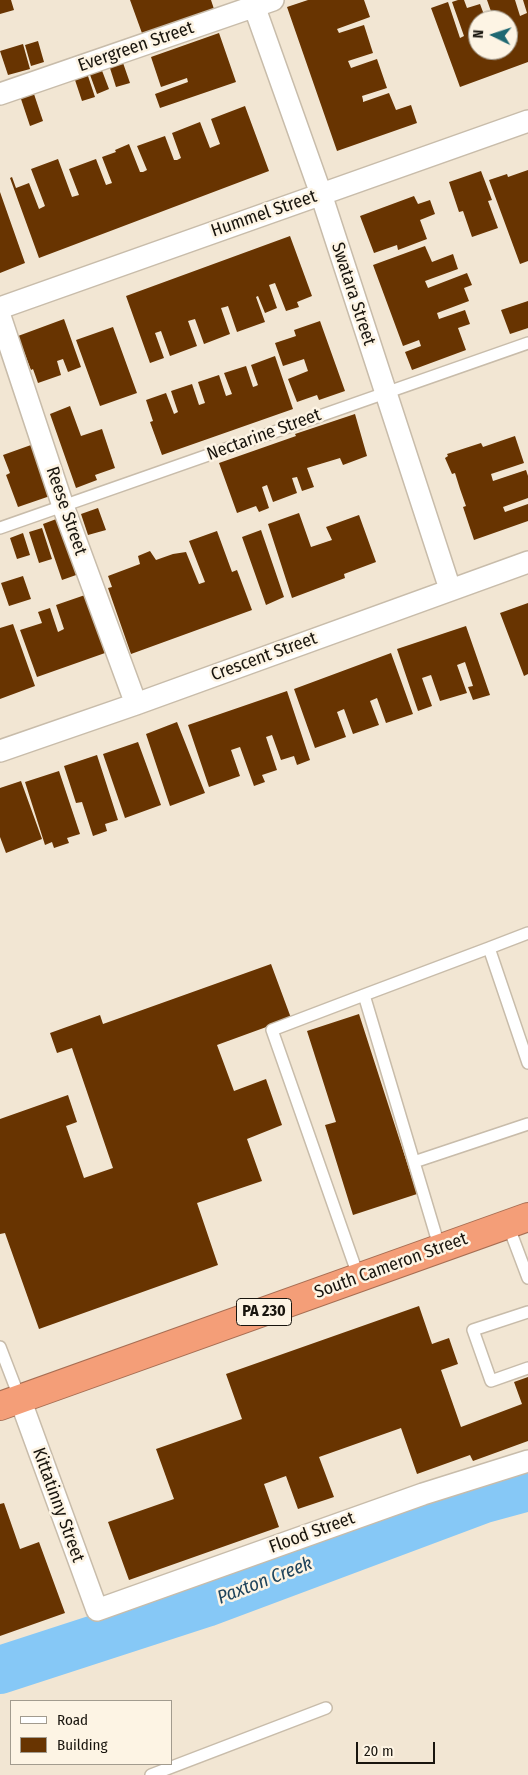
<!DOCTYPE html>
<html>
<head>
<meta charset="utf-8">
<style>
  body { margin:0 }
  #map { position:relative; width:528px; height:1775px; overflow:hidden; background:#f2e6d3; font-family:"Fira Sans Condensed",sans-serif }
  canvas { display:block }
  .legend { position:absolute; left:10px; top:1700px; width:162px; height:65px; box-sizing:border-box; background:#fdf4e4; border:1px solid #a29b8e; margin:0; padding:6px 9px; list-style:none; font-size:15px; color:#19150e }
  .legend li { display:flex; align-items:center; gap:10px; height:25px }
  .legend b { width:25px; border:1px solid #a29b8e }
  .north { position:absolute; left:468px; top:10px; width:50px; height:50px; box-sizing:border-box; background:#fdf4e4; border:1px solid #a29b8e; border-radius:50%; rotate:274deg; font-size:14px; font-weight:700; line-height:20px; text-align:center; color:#19150e }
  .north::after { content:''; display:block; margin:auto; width:18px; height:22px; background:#1e6872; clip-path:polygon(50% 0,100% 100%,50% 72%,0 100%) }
  .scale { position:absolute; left:356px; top:1742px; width:79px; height:22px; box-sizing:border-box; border:2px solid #19150e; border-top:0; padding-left:6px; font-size:15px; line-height:18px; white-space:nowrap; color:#19150e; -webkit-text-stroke:4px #fdf4e4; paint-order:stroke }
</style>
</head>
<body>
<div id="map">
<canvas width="528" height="1775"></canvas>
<ul class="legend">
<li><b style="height:6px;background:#fff"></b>Road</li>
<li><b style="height:14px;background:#683401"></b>Building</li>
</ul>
<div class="north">N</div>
<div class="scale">20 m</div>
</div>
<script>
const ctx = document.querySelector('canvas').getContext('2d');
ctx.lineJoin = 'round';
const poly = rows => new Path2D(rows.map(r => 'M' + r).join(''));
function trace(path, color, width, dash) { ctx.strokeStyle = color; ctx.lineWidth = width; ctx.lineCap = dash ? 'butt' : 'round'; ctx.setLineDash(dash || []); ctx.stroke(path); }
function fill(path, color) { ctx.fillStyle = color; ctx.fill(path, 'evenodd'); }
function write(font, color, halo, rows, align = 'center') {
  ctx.font = font + ' "Fira Sans Condensed",sans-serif'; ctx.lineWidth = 5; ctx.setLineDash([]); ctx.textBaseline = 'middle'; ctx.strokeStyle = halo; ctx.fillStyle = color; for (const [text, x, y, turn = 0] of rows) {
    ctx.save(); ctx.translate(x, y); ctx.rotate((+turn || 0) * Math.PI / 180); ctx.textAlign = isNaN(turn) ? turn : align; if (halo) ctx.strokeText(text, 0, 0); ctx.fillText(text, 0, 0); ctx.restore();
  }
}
const river = poly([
  [0,1670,206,1603,484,1499,528,1487]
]);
const building = poly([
  [0,0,11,0,14,10,0,14],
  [130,0,211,0,214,9,143,36],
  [308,0,364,0,370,17,337,29,339,33,364,25,373,53,348,61,351,68,377,59,387,88,362,96,363,100,363,102,389,93,396,110,411,105,417,123,337,151,287,7],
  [458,0,464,0,467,8,480,4,486,20,478,20,478,50,508,50,508,20,494,20,487,0,515,0,520,16,527,13,523,0,528,0,528,62,460,87,431,8,448,2,460,38,464,36,452,2],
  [219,33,236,82,160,108,155,94,188,82,187,78,161,87,151,57],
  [38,41,44,62,31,66,25,45],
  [23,44,30,69,8,75,0,51],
  [122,60,130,83,116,87,109,65],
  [101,68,109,89,97,94,89,72],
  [87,73,95,97,82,101,74,77],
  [33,91,43,121,30,126,20,96],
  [245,106,269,171,39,258,10,178,12,177,16,188,29,183,39,209,45,206,31,169,58,159,72,197,79,195,69,169,96,159,106,185,112,183,102,157,116,152,115,150,129,144,140,172,143,172,147,170,137,146,165,136,174,160,177,160,181,158,172,133,200,122,210,148,220,144,211,119],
  [528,170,528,261,520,264,489,180,507,174,508,177],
  [481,171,492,200,488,201,498,228,472,237,463,211,459,212,449,182],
  [0,192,25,263,0,273],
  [414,196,418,204,430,200,435,214,420,220,427,239,398,250,397,245,374,253,360,216],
  [290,236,312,296,297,302,299,307,286,311,275,283,269,285,277,308,265,313,258,296,256,297,265,322,237,332,228,306,225,307,221,308,230,334,204,344,195,319,188,321,197,346,170,356,161,331,155,333,164,358,150,363,126,296],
  [425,246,432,262,453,254,458,269,425,281,428,288,467,273,472,285,464,288,469,301,437,313,439,319,465,310,470,324,458,328,466,350,412,370,405,352,421,346,419,340,403,346,373,265],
  [528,301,528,328,510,334,501,310],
  [64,319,81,367,68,372,63,359,57,361,61,375,38,383,33,369,31,370,18,336],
  [320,321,345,391,319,400,317,395,297,402,288,379,308,371,304,359,283,366,275,343,296,336,294,330],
  [113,327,137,393,100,406,76,340],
  [275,356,293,409,162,455,150,422,153,421,146,400,166,393,174,414,178,412,171,391,192,384,199,405,205,403,198,382,219,375,226,396,232,394,224,373,246,366,253,387,256,386,258,385,251,365],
  [70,406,81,436,102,429,115,468,95,475,97,480,76,488,50,414],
  [355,414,367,456,343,465,340,458,307,468,314,487,302,491,297,477,292,478,297,493,273,502,267,485,262,487,269,508,259,512,256,506,237,513,219,463,296,436,295,434],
  [515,436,524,463,491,474,493,481,526,470,528,476,528,498,503,507,505,512,528,504,528,521,474,540,463,507,466,506,460,489,455,473,452,474,445,458,448,456,447,454,481,443,483,447],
  [31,445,50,496,18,507,6,475,10,473,3,455],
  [98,508,106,530,88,535,81,514],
  [299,513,311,547,332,540,326,527,359,515,376,562,344,574,345,578,292,598,268,524],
  [59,518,79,574,62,580,43,524],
  [42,528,52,559,39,563,29,532],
  [261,530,284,597,266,605,242,537],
  [217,531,232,572,237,570,252,610,131,654,108,588,112,587,108,576,140,564,138,556,150,551,156,560,173,554,186,552,199,584,205,582,189,541],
  [23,533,30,555,17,559,10,538],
  [23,576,31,599,9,606,1,583],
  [85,595,105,653,37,677,20,630,42,623,38,612,50,608,58,632,64,629,56,605],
  [528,603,528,674,524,676,500,613],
  [13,624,35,686,0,699,0,628],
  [466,626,490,695,473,700,468,687,473,686,465,662,457,665,467,693,440,701,431,675,422,678,432,706,418,711,397,649],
  [391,653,413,714,386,723,377,698,370,701,379,725,353,734,344,709,337,712,346,737,315,748,294,689],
  [287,691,310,760,297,765,294,756,281,760,272,735,266,737,277,770,262,775,265,782,254,786,240,747,231,750,240,776,209,787,188,725],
  [177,722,205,793,170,806,146,734],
  [138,742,161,805,125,818,103,754],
  [97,755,118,820,105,824,107,831,93,836,82,802,76,803,64,766],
  [59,771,80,834,67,838,69,843,54,848,52,842,45,845,25,782],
  [21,781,42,839,6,853,0,837,0,788],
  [271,964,291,1018,217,1045,234,1091,266,1079,282,1125,247,1139,262,1181,197,1203,218,1265,39,1329,5,1233,0,1234,0,1119,68,1095,77,1122,66,1126,84,1178,113,1168,72,1048,57,1053,50,1033,100,1015,103,1024],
  [359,1014,417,1194,353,1215,325,1125,336,1122,307,1031],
  [419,1306,432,1344,449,1338,458,1364,441,1370,461,1427,522,1404,514,1382,528,1377,528,1441,473,1461,470,1455,417,1474,401,1428,319,1457,334,1497,298,1509,286,1476,264,1484,279,1527,129,1580,108,1522,174,1499,156,1449,242,1419,226,1374],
  [4,1503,20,1549,39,1542,65,1613,0,1636,0,1504]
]);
const lane = poly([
  [0,528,528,343],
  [489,948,528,933],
  [414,1162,528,1124],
  [508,1225,528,1278],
  [440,1249,364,995,489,948,528,1063],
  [359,1278,272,1030,364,995],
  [528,1312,473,1330,491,1381,528,1368],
  [0,1347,20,1399],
  [151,1775,326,1708]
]);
const street = poly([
  [252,0,321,194,450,589],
  [0,94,273,0],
  [0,308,528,121],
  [0,316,63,506,136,704],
  [0,751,136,704,528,562],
  [20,1399,97,1610,423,1494,528,1461]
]);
const highway = poly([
  [0,1406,528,1217]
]);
const shields = [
  [264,1312,55]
];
const shieldNames = [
  ["PA 230",264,1312]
];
const streetNames = [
  ["Evergreen Street",136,47,-19],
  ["Hummel Street",264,214,-19],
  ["Swatara Street",353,294,72],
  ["Nectarine Street",264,435,-20],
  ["Reese Street",66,511,71],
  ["Crescent Street",264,657,-20],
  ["South Cameron Street",391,1266,-20],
  ["Kittatinny Street",58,1505,70],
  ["Flood Street",312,1533,-20]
];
const waterNames = [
  ["Paxton Creek",265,1581,-21]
];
trace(river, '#86c8f6', 48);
fill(building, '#683401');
trace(lane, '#c8bcaa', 14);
trace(street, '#c8bcaa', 24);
trace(highway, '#a76e53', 30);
trace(lane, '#fff', 11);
trace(street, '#fff', 21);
trace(highway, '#f49e78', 28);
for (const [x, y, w] of shields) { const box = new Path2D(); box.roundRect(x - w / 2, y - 13.5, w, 27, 4); ctx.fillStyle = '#fdf4e4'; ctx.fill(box); trace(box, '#19150e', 1); }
write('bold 16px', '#19150e', null, shieldNames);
write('18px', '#19150e', '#fdf4e4', streetNames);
write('italic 19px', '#20445c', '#fdf4e4', waterNames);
</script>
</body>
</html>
